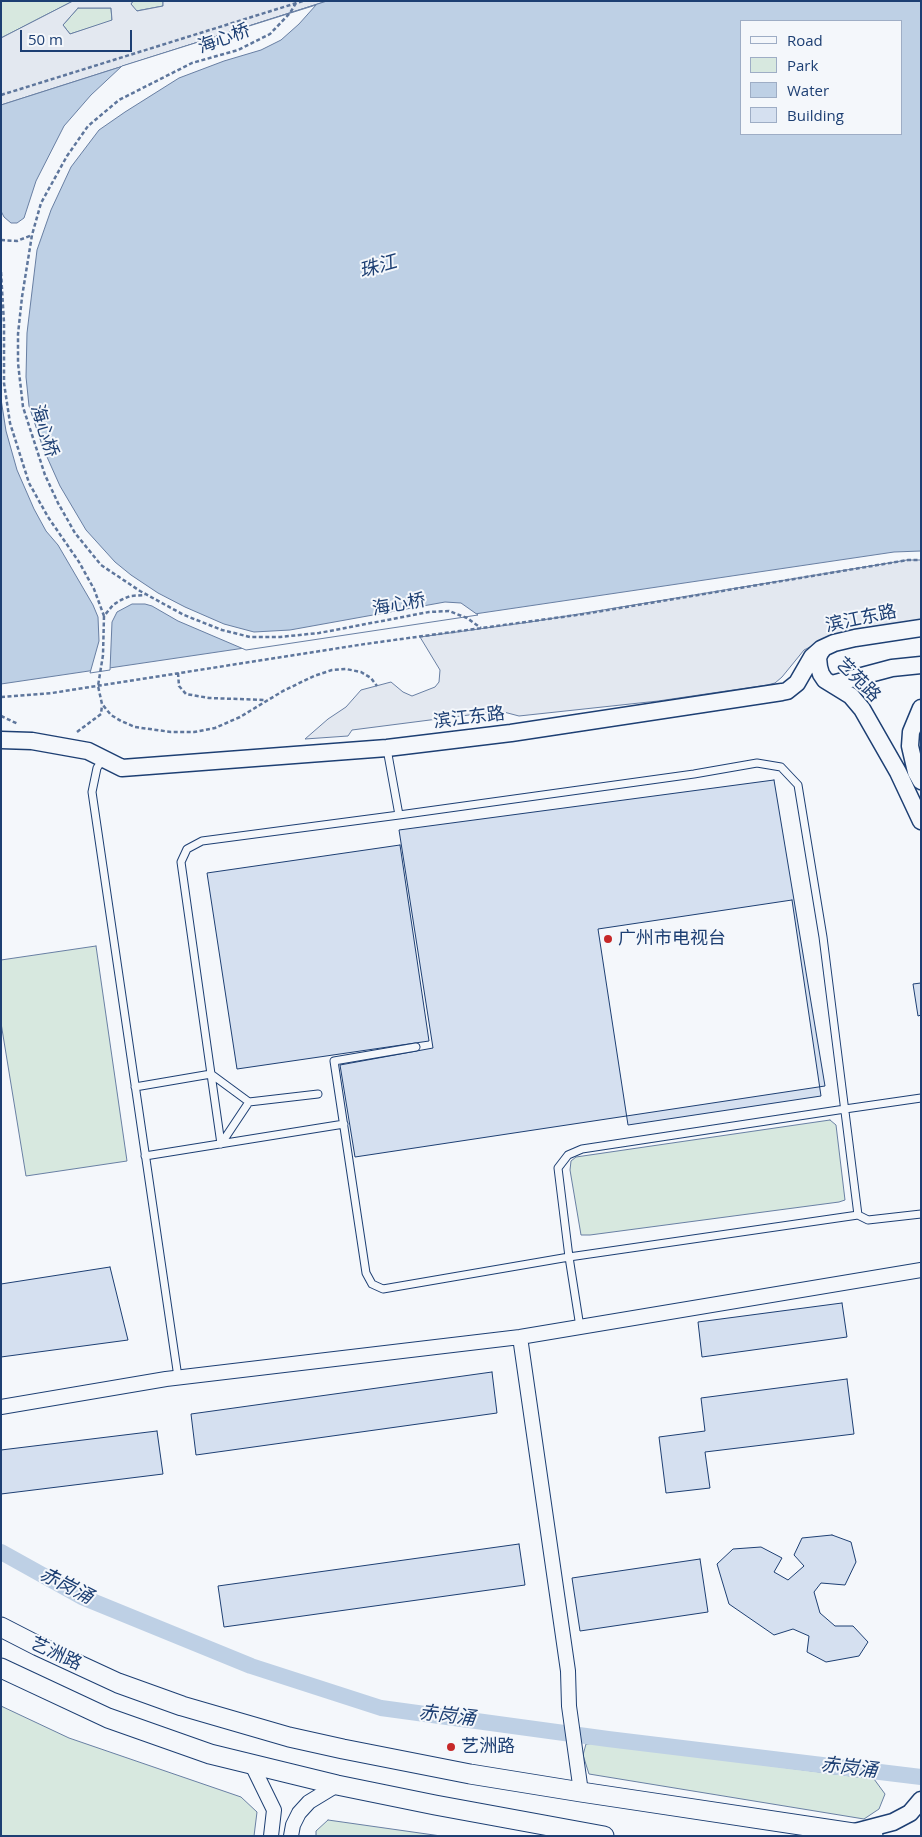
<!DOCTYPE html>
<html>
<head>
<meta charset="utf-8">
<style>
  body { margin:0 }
  #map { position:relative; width:922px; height:1837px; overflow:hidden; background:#f4f7fb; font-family:"Open Sans",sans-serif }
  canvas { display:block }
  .frame { position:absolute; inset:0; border:2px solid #1d3f73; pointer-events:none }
  .legend { position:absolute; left:740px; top:20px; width:162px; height:115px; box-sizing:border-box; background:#f4f7fb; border:1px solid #9eadc5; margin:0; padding:6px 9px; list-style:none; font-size:15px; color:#1d3f73 }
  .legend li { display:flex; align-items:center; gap:10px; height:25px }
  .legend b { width:25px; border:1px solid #9eadc5 }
  .scale { position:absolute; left:20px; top:30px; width:112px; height:22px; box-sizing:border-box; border:2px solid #1d3f73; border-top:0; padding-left:6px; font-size:15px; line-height:18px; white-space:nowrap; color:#1d3f73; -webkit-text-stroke:4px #f4f7fb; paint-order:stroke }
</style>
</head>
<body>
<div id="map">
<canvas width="922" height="1837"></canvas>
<div class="frame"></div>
<ul class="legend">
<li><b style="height:6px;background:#f4f7fb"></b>Road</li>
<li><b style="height:14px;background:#d7e8df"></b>Park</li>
<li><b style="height:14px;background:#bed0e5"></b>Water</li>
<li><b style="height:14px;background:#d5e0f0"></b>Building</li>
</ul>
<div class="scale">50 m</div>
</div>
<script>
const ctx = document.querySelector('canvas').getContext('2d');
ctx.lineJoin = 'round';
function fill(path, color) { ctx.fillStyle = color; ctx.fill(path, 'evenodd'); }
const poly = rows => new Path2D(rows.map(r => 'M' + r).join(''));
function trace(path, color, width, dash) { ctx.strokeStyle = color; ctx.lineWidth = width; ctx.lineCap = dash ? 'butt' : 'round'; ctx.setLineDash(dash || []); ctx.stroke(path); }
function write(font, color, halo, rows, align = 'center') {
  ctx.font = font + ' "Open Sans","Noto Sans SC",sans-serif'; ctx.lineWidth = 4; ctx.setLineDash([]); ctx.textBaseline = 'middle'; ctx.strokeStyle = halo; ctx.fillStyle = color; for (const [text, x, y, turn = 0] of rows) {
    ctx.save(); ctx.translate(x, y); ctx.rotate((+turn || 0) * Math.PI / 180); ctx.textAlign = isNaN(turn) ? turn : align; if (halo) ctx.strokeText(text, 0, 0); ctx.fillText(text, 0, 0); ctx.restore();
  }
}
const green = poly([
  [1,1,73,1,1,38,1,1],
  [133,1,163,1,163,6,136,11,131,4,133,1],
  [78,8,111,8,112,21,70,34,63,25,78,8],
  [96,946,127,1161,26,1176,1,1023,1,960,96,946],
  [830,1120,836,1125,845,1200,839,1202,590,1235,581,1235,570,1170,571,1161,576,1157,830,1120],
  [1,1706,69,1738,241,1797,257,1812,254,1836,1,1836,1,1706],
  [596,1743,874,1779,885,1794,879,1809,864,1819,589,1774,583,1755,586,1744,596,1743],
  [328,1820,441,1836,316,1836,316,1831,328,1820]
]);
const parking = poly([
  [73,1,133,1,131,4,137,11,163,6,163,1,327,1,1,105,1,38,73,1],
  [78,8,111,8,112,20,70,34,63,25,78,8],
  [907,560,921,560,921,622,832,636,804,650,782,677,775,683,767,685,658,701,519,716,500,711,352,730,348,736,305,739,328,719,346,707,361,690,391,682,403,692,412,696,435,687,439,682,440,670,420,637,530,622,907,560]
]);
const water = poly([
  [327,1,921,1,921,551,894,552,1,684,1,105,327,1],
  [741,21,901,21,901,134,741,134,741,21]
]);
const pier = poly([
  [316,5,299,24,281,40,261,50,224,61,179,78,125,112,99,130,71,167,51,210,37,250,27,333,26,377,29,406,43,448,60,486,86,530,115,562,131,575,158,593,185,607,224,624,254,632,290,630,445,602,461,603,478,615,246,650,178,621,152,606,145,604,132,604,117,612,112,622,110,670,90,673,99,641,98,617,93,605,58,545,46,531,34,509,17,470,6,431,1,399,1,211,4,217,11,223,17,223,24,218,36,181,64,126,91,95,122,66,316,5]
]);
const canal = poly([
  [1,1552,82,1597,251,1666,381,1708,608,1739,921,1777]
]);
const building = poly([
  [774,780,825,1086,355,1157,340,1065,433,1048,399,830,774,780],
  [400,845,429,1041,237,1069,207,873,400,845],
  [792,900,821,1096,628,1125,598,929,792,900],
  [921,983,921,1015,918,1016,913,984,921,983],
  [110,1267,128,1340,1,1357,1,1284,110,1267],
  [842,1303,847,1337,702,1357,698,1322,842,1303],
  [492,1372,497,1413,196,1455,191,1414,492,1372],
  [847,1379,854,1434,705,1452,710,1488,666,1493,659,1437,705,1431,701,1398,847,1379],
  [157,1431,163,1474,1,1494,1,1450,157,1431],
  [832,1535,851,1542,856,1562,845,1585,821,1583,814,1592,820,1613,835,1626,853,1626,868,1642,859,1656,826,1662,807,1652,809,1636,793,1629,774,1635,729,1604,717,1564,733,1549,761,1547,782,1558,774,1572,788,1580,804,1566,794,1555,802,1538,832,1535],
  [519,1544,525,1585,224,1627,218,1586,519,1544],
  [700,1559,708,1612,580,1631,572,1578,700,1559]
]);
const path = poly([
  [296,3,290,13,270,34,238,50,192,63,119,100,88,126,67,156,41,203,32,235,22,297,18,334,18,363,23,407,45,475,58,503,75,533,101,565,140,591,184,615,222,630,250,637,280,637,319,633,429,612,449,611,467,618,481,628],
  [1,95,303,1],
  [1,240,17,241,32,235],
  [1,272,4,323,4,383,10,423,29,483,48,517,79,562,94,589,104,616,113,605,121,600,130,596,145,595],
  [104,616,103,655,98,686,102,704,111,715,121,721,135,727,171,732,194,732,215,728,240,717,283,691,314,676,332,670,346,669,361,672,371,678,377,686],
  [178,673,179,686,186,694,209,698,265,700],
  [1,697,52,693,365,644,584,614,908,560,921,560],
  [1,716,18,724],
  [77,732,101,714,102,705]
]);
const service = poly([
  [387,749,399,815,694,774,757,763,781,767,798,785,823,937,858,1215,868,1220,921,1214],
  [103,759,97,768,92,792,178,1377],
  [416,1047,334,1061,366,1273,372,1284,383,1289,569,1257,580,1327],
  [135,1087,211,1074,221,1144],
  [249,1102,318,1094],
  [221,1144,249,1102,211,1074,181,862,187,849,202,841,399,815],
  [145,1156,344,1124],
  [858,1215,569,1257,558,1168,568,1155,582,1149,845,1109,921,1098]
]);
const minor = poly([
  [520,1337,568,1671,569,1706,581,1792],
  [1,1407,166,1379,520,1337,921,1270],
  [252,1765,274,1810,271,1836],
  [291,1836,293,1825,299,1813,309,1802,337,1785]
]);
const tertiary = poly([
  [823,649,820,653,818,658,819,667,821,674,825,680,851,696,862,709,898,772,921,821],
  [832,684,892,668,921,665],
  [921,708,911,732,910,746,916,772,921,781],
  [1,740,32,741,88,751,122,768,387,748,511,733,782,692,787,691,797,683,812,657,821,649,834,643,855,638,921,628],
  [855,1832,893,1822,910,1813,921,1800]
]);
const secondary = poly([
  [1,1627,38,1646,118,1683,182,1706,289,1737,343,1749,470,1774,581,1792,873,1836],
  [1,1668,108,1718,210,1754,337,1785,435,1805,604,1836]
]);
const markers = [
  [608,939,5,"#c62828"],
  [451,1747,5,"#c62828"]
];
const streetNames = [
  ["海心桥",224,39,-20],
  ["海心桥",44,431,73],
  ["海心桥",399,605,-10],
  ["滨江东路",861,619,-12],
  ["艺苑路",858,680,45],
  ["滨江东路",469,718,-7],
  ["艺洲路",56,1654,25]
];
const poiNames = [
  ["广州市电视台",618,939],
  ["艺洲路",461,1747]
];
const waterNames = [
  ["珠江",378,267,-16],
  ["赤岗涌",66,1586,27],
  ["赤岗涌",447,1716,7],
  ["赤岗涌",849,1768,7]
];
fill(green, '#d7e8df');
trace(green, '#687fa3', 1);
fill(parking, '#e3e8f0');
trace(parking, '#687fa3', 1);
fill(water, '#bed0e5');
trace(water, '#687fa3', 1);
fill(pier, '#f4f7fb');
trace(pier, '#687fa3', 1);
trace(canal, '#bed0e5', 16);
fill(building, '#d5e0f0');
trace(building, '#1d3f73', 1);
trace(service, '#1d3f73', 9);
trace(minor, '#1d3f73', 16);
trace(tertiary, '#1d3f73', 19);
trace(secondary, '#1d3f73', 21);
trace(path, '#5e769c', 2.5, [4, 2.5]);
trace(service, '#f4f7fb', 7);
trace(minor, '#f4f7fb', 14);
trace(tertiary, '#f4f7fb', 16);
trace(secondary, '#f4f7fb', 19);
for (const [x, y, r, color] of markers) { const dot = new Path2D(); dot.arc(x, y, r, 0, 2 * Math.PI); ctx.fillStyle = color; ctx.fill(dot); trace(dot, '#f4f7fb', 2); }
write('18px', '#1d3f73', '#f4f7fb', streetNames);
write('18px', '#1d3f73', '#f4f7fb', poiNames, 'left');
write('italic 19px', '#1d3f73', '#f4f7fb', waterNames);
</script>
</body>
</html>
